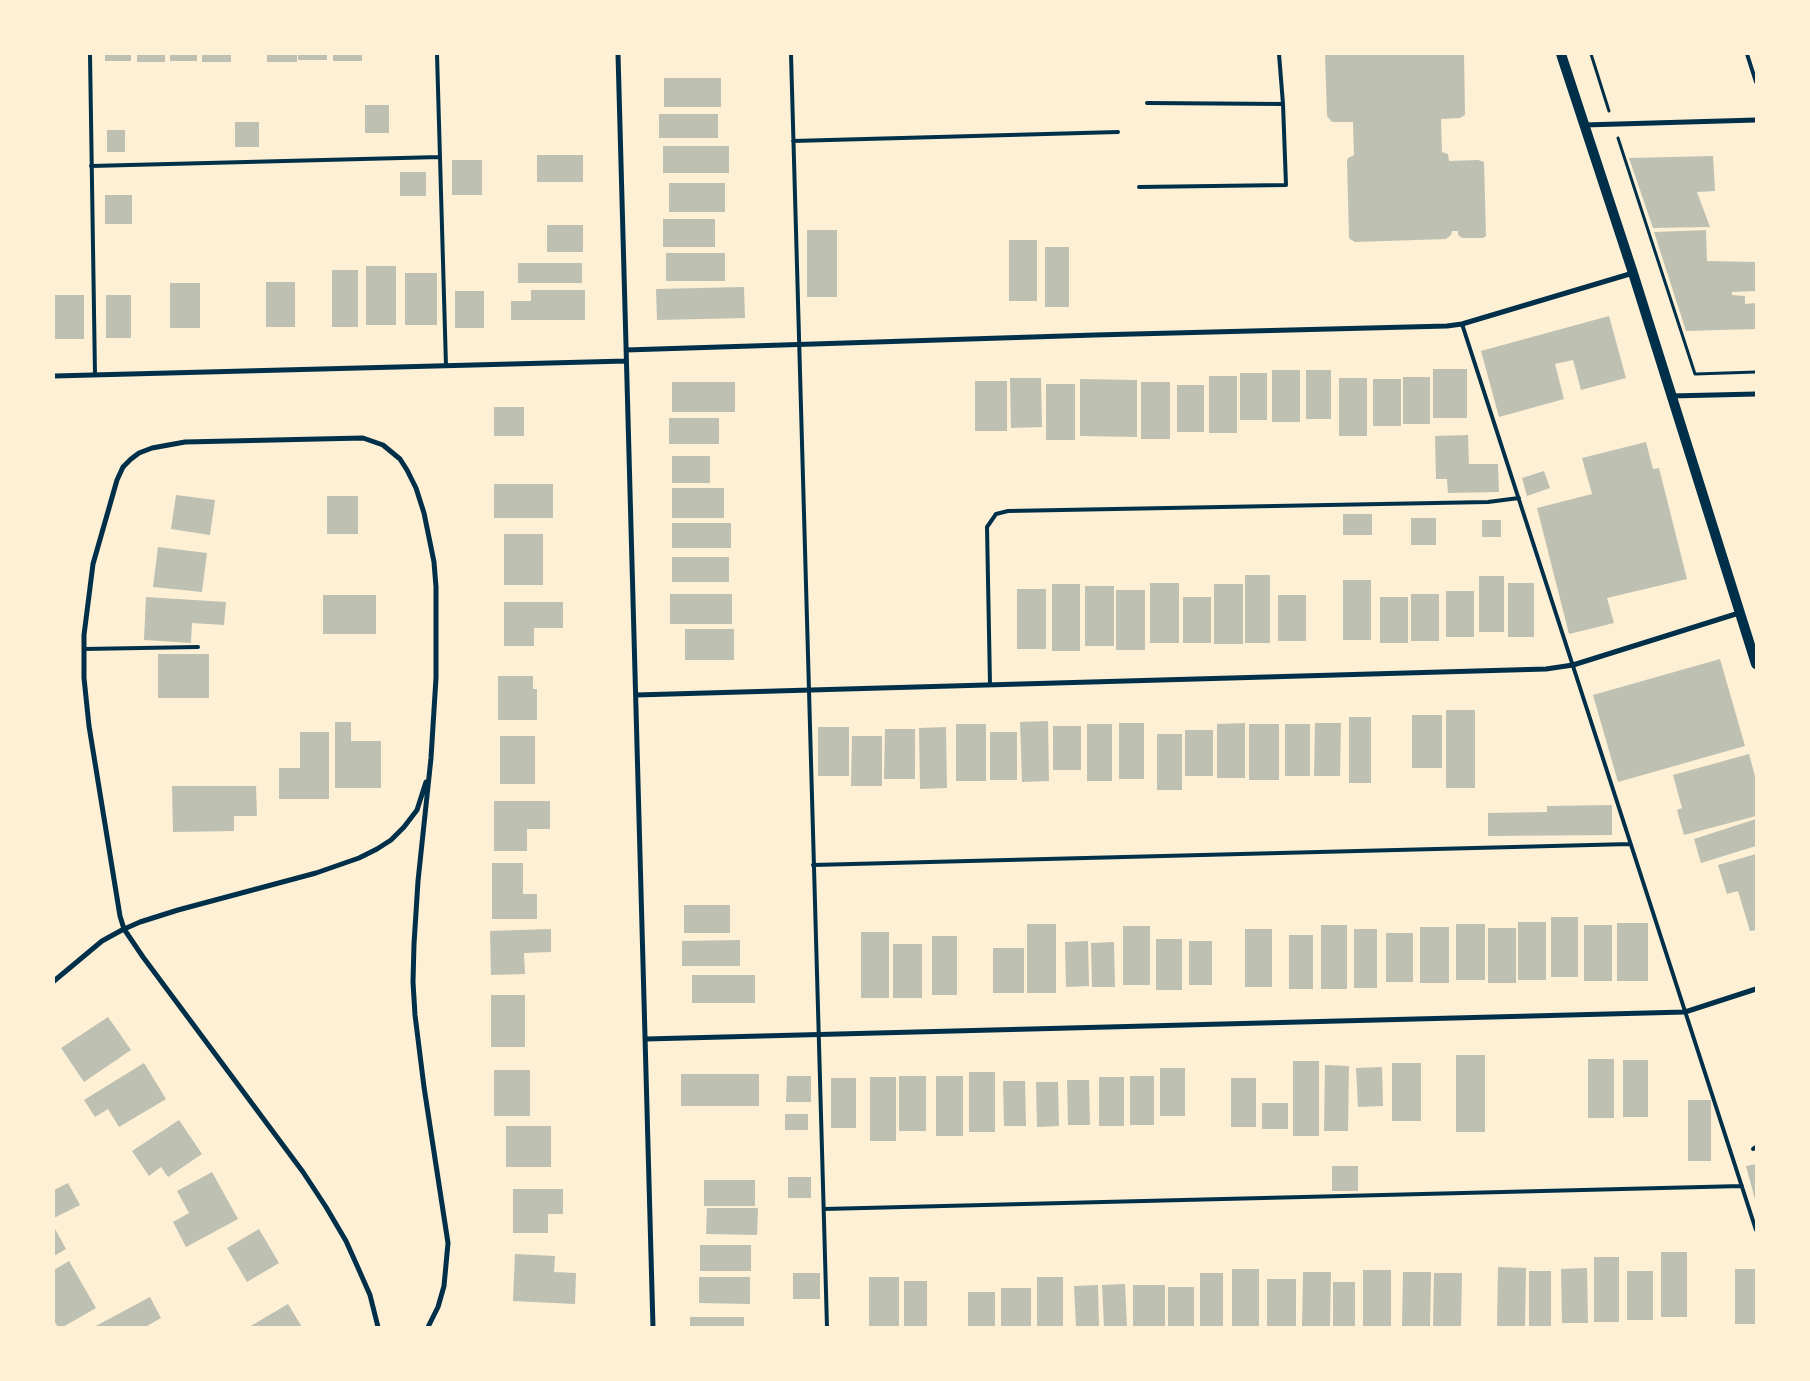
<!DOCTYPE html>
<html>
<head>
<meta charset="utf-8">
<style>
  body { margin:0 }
  #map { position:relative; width:1810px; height:1381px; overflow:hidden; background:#fdf0d5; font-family:"PT Sans",sans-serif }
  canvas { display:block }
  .frame { position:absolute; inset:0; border:55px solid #fdf0d5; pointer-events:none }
</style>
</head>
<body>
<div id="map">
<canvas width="1810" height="1381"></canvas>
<div class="frame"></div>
</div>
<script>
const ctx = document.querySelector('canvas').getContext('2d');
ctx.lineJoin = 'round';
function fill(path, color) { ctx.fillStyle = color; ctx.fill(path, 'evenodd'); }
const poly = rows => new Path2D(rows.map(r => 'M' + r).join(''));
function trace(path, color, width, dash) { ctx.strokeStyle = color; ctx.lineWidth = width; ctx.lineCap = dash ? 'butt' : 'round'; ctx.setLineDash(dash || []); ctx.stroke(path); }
const building = poly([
  [105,54,131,54,131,61,105,61],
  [137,54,165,54,165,62,137,62],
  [170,54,197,54,197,61,170,61],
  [202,54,231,54,231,62,202,62],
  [267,54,297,54,297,62,267,62],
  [298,54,327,54,327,60,298,60],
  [333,54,362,54,362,61,333,61],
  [1325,54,1464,54,1465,115,1460,118,1441,119,1442,152,1448,154,1449,161,1478,160,1484,162,1486,236,1483,238,1462,238,1458,235,1458,231,1452,231,1451,235,1446,239,1355,242,1350,239,1349,237,1347,160,1348,158,1354,155,1353,122,1332,122,1327,116],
  [664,78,721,78,721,107,664,107],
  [365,105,389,105,389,133,365,133],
  [659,114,718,114,718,138,659,138],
  [235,122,259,122,259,147,235,147],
  [107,130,125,130,125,152,107,152],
  [663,146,729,146,729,173,663,173],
  [537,155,583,155,583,182,537,182],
  [1713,156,1715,191,1697,192,1710,227,1653,228,1629,158],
  [452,160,482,160,482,195,452,195],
  [400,172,426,172,426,196,400,196],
  [669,183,725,183,725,212,669,212],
  [105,195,132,195,132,224,105,224],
  [663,219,715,219,715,247,663,247],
  [547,225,583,225,583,252,547,252],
  [807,230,837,230,837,297,807,297],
  [1706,230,1707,261,1756,262,1756,291,1732,292,1732,295,1745,296,1745,304,1756,303,1756,329,1686,331,1654,232],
  [1009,240,1037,240,1037,301,1009,301],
  [1045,247,1069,247,1069,307,1045,307],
  [666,253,725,253,725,281,666,281],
  [518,263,582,263,582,283,518,283],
  [366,266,396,266,396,325,366,325],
  [332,270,358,270,358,327,332,327],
  [405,273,437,273,437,325,405,325],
  [266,282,295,282,295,327,266,327],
  [170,283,200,283,200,328,170,328],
  [744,287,745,318,657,320,656,289],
  [531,290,585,290,585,320,511,320,511,301,531,301],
  [455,291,484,291,484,328,455,328],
  [54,295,84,295,84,339,54,339],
  [106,295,131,295,131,338,106,338],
  [1609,316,1626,378,1581,390,1573,360,1555,364,1564,399,1499,417,1481,351],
  [1433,369,1467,369,1467,418,1433,418],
  [1272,370,1300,370,1300,422,1272,422],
  [1306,370,1331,370,1331,419,1306,419],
  [1240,373,1267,373,1267,420,1240,420],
  [1209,376,1237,376,1237,433,1209,433],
  [1403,377,1430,377,1430,424,1403,424],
  [1010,378,1041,378,1042,427,1011,428],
  [1339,378,1367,378,1367,436,1339,436],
  [1080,379,1137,380,1137,437,1080,436],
  [1373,379,1401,379,1401,426,1373,426],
  [975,381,1007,381,1007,431,975,431],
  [672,382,735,382,735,412,672,412],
  [1141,382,1170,382,1170,439,1141,439],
  [1046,384,1075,384,1075,440,1046,440],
  [1177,385,1204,385,1204,432,1177,432],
  [494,407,524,407,524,436,494,436],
  [669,418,719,418,719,444,669,444],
  [1468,435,1469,464,1498,464,1499,492,1448,493,1447,479,1436,479,1435,436],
  [1646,442,1653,469,1659,468,1687,579,1607,598,1614,623,1569,634,1537,508,1592,494,1582,458],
  [672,456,710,456,710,483,672,483],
  [1544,471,1550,488,1527,496,1522,478],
  [494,484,553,484,553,518,494,518],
  [672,488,724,488,724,518,672,518],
  [176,495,215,500,210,535,171,529],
  [327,496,358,496,358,534,327,534],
  [1343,514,1372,514,1372,535,1343,535],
  [1411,518,1436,518,1436,545,1411,545],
  [1482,520,1501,520,1501,537,1482,537],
  [672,523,731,523,731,548,672,548],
  [504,534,543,534,543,585,504,585],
  [158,547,207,553,202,592,153,587],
  [672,557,729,557,729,582,672,582],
  [1245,575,1270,575,1270,643,1245,643],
  [1479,576,1504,576,1504,632,1479,632],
  [1343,580,1371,580,1371,640,1343,640],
  [1150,583,1179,583,1179,643,1150,643],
  [1508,583,1534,583,1534,637,1508,637],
  [1052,584,1080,584,1080,651,1052,651],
  [1214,584,1243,584,1243,644,1214,644],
  [1085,586,1114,586,1114,646,1085,646],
  [1017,589,1046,589,1046,649,1017,649],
  [1116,590,1145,590,1145,650,1116,650],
  [1446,591,1474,591,1474,637,1446,637],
  [670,594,732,594,732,624,670,624],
  [1411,594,1439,594,1439,641,1411,641],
  [323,595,376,595,376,634,323,634],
  [1278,595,1306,595,1306,641,1278,641],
  [146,597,226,602,224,625,192,623,191,643,144,640],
  [1183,597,1211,597,1211,643,1183,643],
  [1380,597,1408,597,1408,643,1380,643],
  [504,602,563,602,563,628,534,628,534,646,504,646],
  [685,629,734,629,734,660,685,660],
  [158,654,209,654,209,698,158,698],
  [1720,659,1745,746,1618,782,1593,695],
  [498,676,533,676,533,689,537,689,537,720,498,720],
  [1446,710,1475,710,1475,788,1446,788],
  [1412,715,1442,715,1442,768,1412,768],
  [1349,717,1371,717,1371,783,1349,783],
  [1048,721,1049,781,1022,782,1020,722],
  [335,722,351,722,351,741,381,741,381,788,335,788],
  [1119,723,1144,723,1144,779,1119,779],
  [1245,723,1245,778,1217,778,1217,724],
  [1315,723,1341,723,1340,776,1314,776],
  [956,724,986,724,986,781,956,781],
  [1087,724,1112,724,1112,781,1087,781],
  [1249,724,1279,724,1279,780,1249,780],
  [1285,724,1310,724,1310,776,1285,776],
  [1053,726,1081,726,1081,770,1053,770],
  [818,727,849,727,849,776,818,776],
  [946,727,947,788,920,789,919,728],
  [885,729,915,729,915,779,884,779],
  [1185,730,1213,730,1213,776,1185,776],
  [300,732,329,732,329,799,279,799,279,768,300,768],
  [990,732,1017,732,1017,780,990,780],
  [1157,734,1182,734,1182,790,1157,790],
  [500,736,535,736,535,784,500,784],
  [852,736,882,736,882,786,851,786],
  [1749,754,1756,780,1756,816,1684,835,1677,810,1682,808,1673,775],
  [172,786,256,786,257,816,234,816,234,831,173,832],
  [494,801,550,801,550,829,527,829,527,851,494,851],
  [1612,805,1612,835,1488,836,1488,813,1547,812,1547,806],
  [1756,819,1756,846,1701,863,1694,839],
  [1756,854,1756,930,1750,931,1738,891,1727,894,1718,865],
  [492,863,523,863,523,894,537,894,537,919,492,919],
  [684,905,730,905,730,933,684,933],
  [1551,917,1578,917,1578,977,1551,977],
  [1518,922,1546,922,1546,980,1518,980],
  [1617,923,1648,923,1648,981,1617,981],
  [1027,924,1056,924,1056,993,1027,993],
  [1456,924,1485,924,1485,980,1456,980],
  [1321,925,1347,925,1347,989,1321,989],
  [1584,925,1612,925,1612,981,1584,981],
  [1123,926,1150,926,1150,985,1123,985],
  [1420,927,1449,927,1449,983,1420,983],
  [1488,928,1516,928,1516,983,1488,983],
  [551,929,551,952,524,953,525,974,491,975,490,931],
  [1245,929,1272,929,1272,987,1245,987],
  [1354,929,1377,929,1377,988,1354,988],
  [861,932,889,932,889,998,861,998],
  [1386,933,1413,933,1413,982,1386,982],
  [1289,935,1313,935,1313,989,1289,989],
  [932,936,957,936,957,995,932,995],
  [1156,939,1182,939,1182,990,1156,990],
  [740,940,740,966,682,966,682,941],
  [1088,941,1089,986,1066,987,1065,942],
  [1189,941,1212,941,1212,985,1189,985],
  [1114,942,1115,987,1092,987,1091,943],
  [893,944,922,944,922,998,893,998],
  [993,948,1024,948,1024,993,993,993],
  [692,975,755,975,755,1003,692,1003],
  [491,995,525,995,525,1047,491,1047],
  [108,1017,131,1050,84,1082,61,1048],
  [1456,1055,1485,1055,1485,1132,1456,1132],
  [1588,1059,1614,1059,1614,1118,1588,1118],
  [1623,1060,1648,1060,1648,1117,1623,1117],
  [1293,1061,1319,1061,1319,1136,1293,1136],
  [144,1063,166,1099,119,1127,108,1109,95,1117,84,1100],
  [1392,1063,1421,1063,1421,1121,1392,1121],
  [1325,1065,1349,1066,1348,1131,1324,1131],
  [1382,1067,1383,1106,1358,1107,1356,1068],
  [1160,1068,1185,1068,1185,1116,1160,1116],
  [494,1070,530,1070,530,1116,494,1116],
  [969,1072,995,1072,995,1132,969,1132],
  [681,1074,759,1074,759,1106,681,1106],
  [787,1076,811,1076,811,1102,786,1102],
  [899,1076,926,1076,926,1131,899,1131],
  [936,1076,963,1076,963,1136,936,1136],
  [1130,1076,1154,1076,1154,1125,1130,1125],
  [870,1077,896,1077,896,1141,870,1141],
  [1099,1077,1124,1077,1124,1126,1099,1126],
  [831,1078,856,1078,856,1128,831,1128],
  [1231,1078,1256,1078,1256,1127,1231,1127],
  [1067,1080,1089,1080,1090,1125,1068,1125],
  [1003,1081,1025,1081,1026,1126,1004,1126],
  [1036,1082,1058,1082,1059,1126,1037,1127],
  [1688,1100,1711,1100,1711,1161,1688,1161],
  [1262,1103,1288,1103,1288,1129,1262,1129],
  [785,1114,808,1114,808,1130,785,1130],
  [179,1120,202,1154,168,1177,161,1167,149,1176,132,1151],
  [506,1126,551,1126,551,1167,506,1167],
  [1756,1164,1756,1203,1746,1166],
  [1332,1166,1358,1166,1358,1191,1332,1191],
  [212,1172,238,1219,186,1247,173,1222,189,1213,177,1191],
  [788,1177,811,1177,811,1198,788,1198],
  [704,1180,755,1180,755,1206,704,1206],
  [68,1183,80,1205,54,1218,54,1190],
  [513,1189,563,1189,563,1214,548,1214,548,1233,513,1233],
  [707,1208,758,1208,757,1235,706,1234],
  [54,1227,66,1249,54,1256],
  [259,1229,279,1263,247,1282,227,1248],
  [700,1245,751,1245,751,1271,700,1271],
  [1661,1252,1687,1252,1687,1317,1661,1317],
  [515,1254,555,1256,554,1272,576,1273,575,1304,513,1301],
  [1594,1257,1619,1257,1619,1322,1594,1322],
  [69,1261,96,1308,63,1327,58,1327,54,1321,54,1270],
  [1498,1267,1526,1268,1525,1327,1497,1327],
  [1587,1268,1588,1323,1562,1323,1561,1269],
  [1232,1269,1259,1269,1259,1327,1232,1327],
  [1735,1269,1756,1269,1756,1324,1735,1324],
  [1363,1270,1391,1270,1391,1327,1363,1327],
  [1529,1271,1551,1271,1551,1327,1529,1327],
  [1627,1271,1653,1271,1653,1320,1627,1320],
  [1303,1272,1331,1272,1330,1327,1302,1327],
  [1403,1272,1431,1272,1430,1327,1402,1327],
  [793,1273,820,1273,820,1299,793,1299],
  [1200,1273,1223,1273,1223,1327,1200,1327],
  [1434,1273,1462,1273,1461,1327,1433,1327],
  [699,1277,750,1277,750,1304,699,1303],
  [869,1277,899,1277,899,1326,869,1326],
  [1037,1277,1063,1277,1063,1327,1037,1327],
  [1267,1279,1296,1279,1296,1327,1267,1327],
  [904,1281,927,1281,927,1327,904,1327],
  [1333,1282,1355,1282,1355,1327,1333,1327],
  [1125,1284,1127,1327,1104,1327,1102,1285],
  [1098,1285,1099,1327,1076,1327,1074,1286],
  [1133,1285,1165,1285,1165,1327,1133,1327],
  [1168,1287,1194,1287,1194,1327,1168,1327],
  [1001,1288,1031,1288,1031,1327,1001,1327],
  [968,1292,995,1292,995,1327,968,1327],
  [150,1297,161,1318,147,1326,148,1327,94,1327],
  [288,1304,302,1327,249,1327],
  [690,1317,744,1317,744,1327,690,1327]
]);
const path = poly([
  [1591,54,1609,111],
  [1618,138,1695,374,1756,372]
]);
const service = poly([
  [90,54,95,375],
  [437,54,446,366],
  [791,54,827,1327],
  [1279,54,1283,104],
  [1747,54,1756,82],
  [793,141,1118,132],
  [91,166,440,157],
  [1139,187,1286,185,1283,104,1147,103],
  [1462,324,1756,1230],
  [84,649,198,647],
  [990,685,987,527,996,514,1008,511,1488,502,1519,498],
  [813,865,1630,844],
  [1753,1149,1756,1147],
  [824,1209,1742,1186]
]);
const minor = poly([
  [618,54,653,1327],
  [1584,125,1756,120],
  [626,350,1095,335,1447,326,1462,324,1633,273],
  [54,376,626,361],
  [1671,396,1756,394],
  [636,695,1546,669,1573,665,1739,613],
  [54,981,102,941,122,930,140,922,178,910,316,873,359,858,377,849,391,840,404,827,417,810,426,782],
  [646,1039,1685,1012,1756,989],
  [378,1327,370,1295,359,1270,346,1241,326,1207,303,1172,143,957,124,929,120,916,89,726,84,678,84,635,93,564,117,480,123,467,131,459,139,453,152,448,185,442,363,438,383,445,400,459,407,470,416,488,424,513,434,562,436,587,436,678,431,758,418,881,414,944,413,982,415,1015,424,1087,448,1243,444,1286,438,1307,428,1327]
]);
const secondary = poly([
  [1561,54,1633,273,1756,664]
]);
fill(building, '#bec0b2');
trace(path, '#003049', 3);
trace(service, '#003049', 4);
trace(minor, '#003049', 5);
trace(secondary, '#003049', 10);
</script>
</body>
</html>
